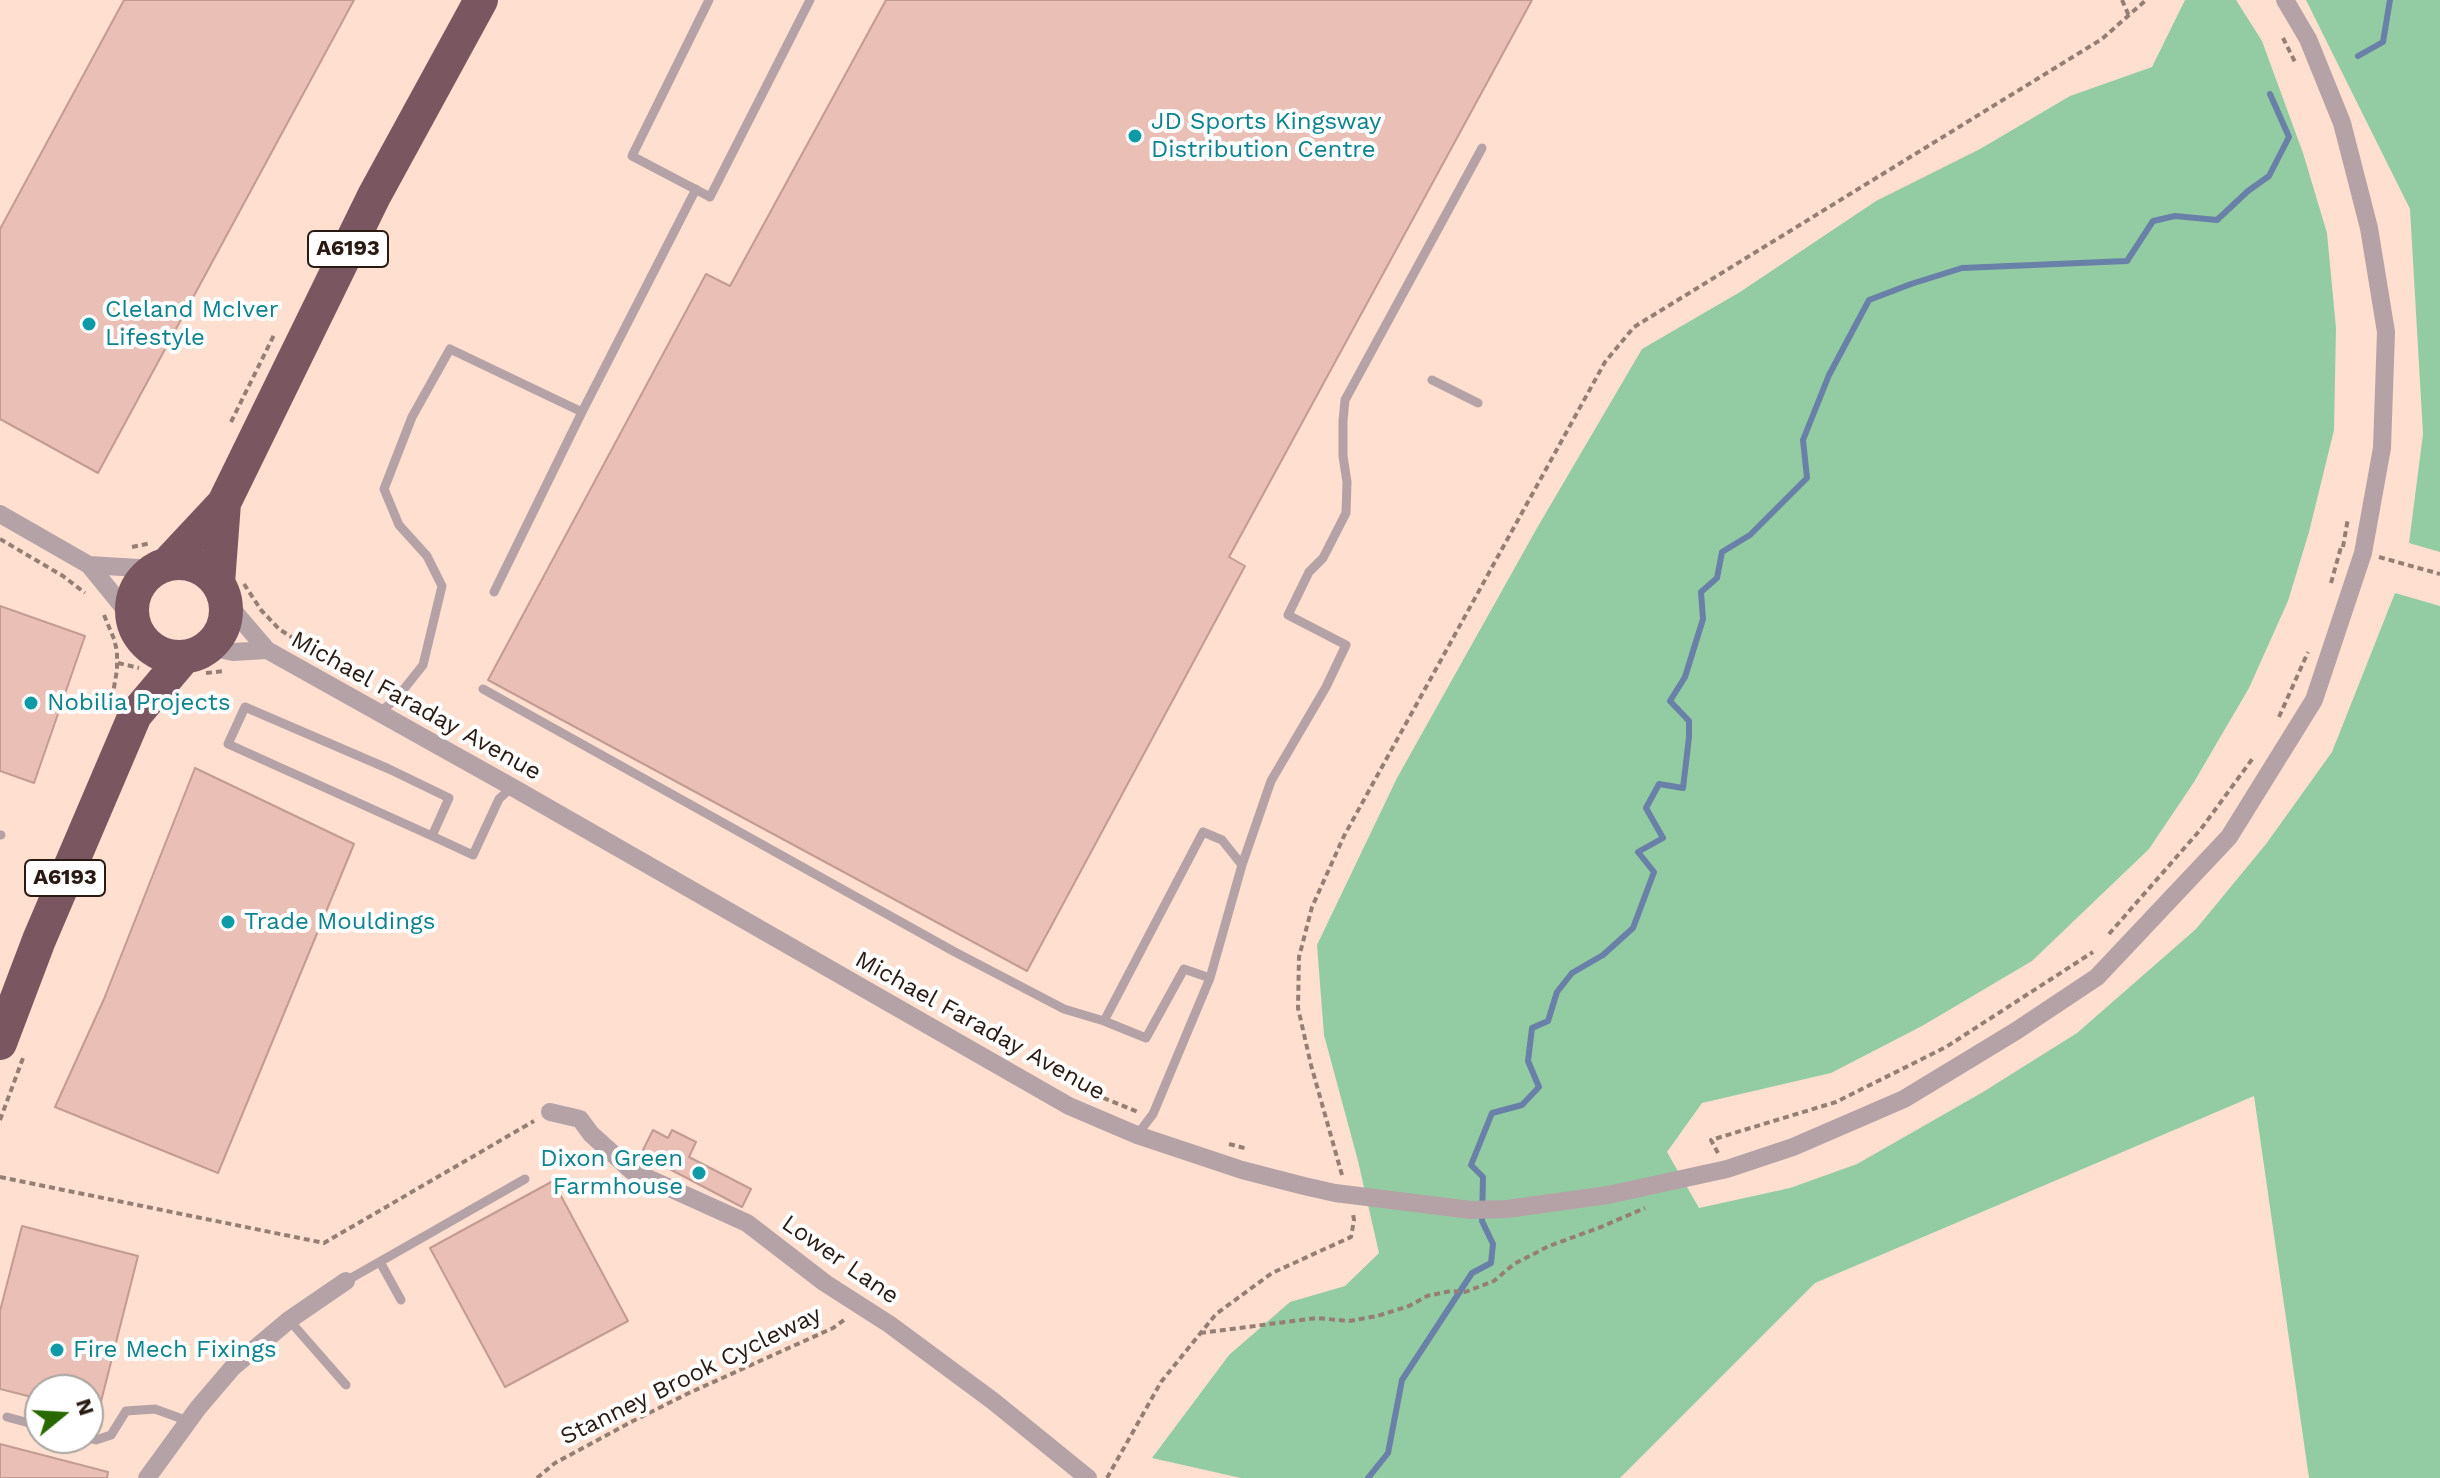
<!DOCTYPE html>
<html>
<head>
<meta charset="utf-8">
<style>
  body { margin:0 }
  #map { position:relative; width:2440px; height:1478px; overflow:hidden; background:#fedfd0; font-family:"Work Sans",sans-serif }
  canvas { display:block }
  .north { position:absolute; left:24px; top:1374px; width:80px; height:80px; box-sizing:border-box; background:#fff; border:2px solid #a9a4a1; border-radius:50%; rotate:72deg; font-size:22px; font-weight:700; line-height:32px; text-align:center; color:#291b14 }
  .north::after { content:''; display:block; margin:auto; width:28px; height:36px; background:#276900; clip-path:polygon(50% 0,100% 100%,50% 72%,0 100%) }
</style>
</head>
<body>
<div id="map">
<canvas width="2440" height="1478"></canvas>
<div class="north">N</div>
</div>
<script>
const ctx = document.querySelector('canvas').getContext('2d');
ctx.lineJoin = 'round';
function fill(path, color) { ctx.fillStyle = color; ctx.fill(path, 'evenodd'); }
const poly = rows => new Path2D(rows.map(r => 'M' + r).join(''));
function trace(path, color, width, dash) { ctx.strokeStyle = color; ctx.lineWidth = width; ctx.lineCap = dash ? 'butt' : 'round'; ctx.setLineDash(dash || []); ctx.stroke(path); }
function write(font, color, halo, rows, align = 'center') {
  ctx.font = font + ' "Work Sans",sans-serif'; ctx.lineWidth = 8; ctx.setLineDash([]); ctx.textBaseline = 'middle'; ctx.strokeStyle = halo; ctx.fillStyle = color; for (const [text, x, y, turn = 0] of rows) {
    ctx.save(); ctx.translate(x, y); ctx.rotate((+turn || 0) * Math.PI / 180); ctx.textAlign = isNaN(turn) ? turn : align; if (halo) ctx.strokeText(text, 0, 0); ctx.fillText(text, 0, 0); ctx.restore();
  }
}
const green = poly([
  [2185,0,2236,0,2262,41,2303,153,2327,233,2336,328,2334,430,2309,532,2288,601,2249,688,2194,782,2149,849,2032,961,1922,1026,1831,1073,1702,1103,1667,1152,1699,1208,1790,1188,1857,1164,1983,1092,2077,1033,2196,929,2266,844,2332,752,2395,593,2440,606,2440,1478,2309,1478,2254,1096,1815,1283,1620,1478,1241,1478,1152,1458,1229,1355,1290,1302,1345,1286,1379,1253,1358,1161,1324,1035,1317,945,1397,778,1537,528,1642,349,1740,292,1876,201,1980,149,2070,96,2152,67],
  [2306,0,2440,0,2440,552,2409,543,2423,434,2410,209]
]);
const stream = poly([
  [2358,56,2383,42,2390,0],
  [1368,1478,1388,1453,1402,1380,1472,1273,1491,1263,1493,1244,1482,1221,1483,1177,1471,1165,1492,1113,1522,1105,1539,1087,1528,1061,1532,1028,1548,1021,1557,992,1572,973,1603,955,1633,928,1654,872,1638,852,1663,838,1646,808,1659,784,1683,788,1689,737,1689,721,1670,701,1685,677,1703,619,1701,592,1717,578,1722,552,1750,535,1807,478,1803,440,1829,375,1869,300,1911,284,1962,268,2127,261,2153,221,2175,216,2217,220,2248,191,2269,176,2289,137,2270,94]
]);
const building = poly([
  [124,0,354,0,98,473,0,419,0,229,124,0],
  [886,0,1532,0,1229,557,1245,566,1027,971,488,680,706,274,730,286,886,0],
  [0,606,85,636,34,783,0,771,0,606],
  [195,768,354,844,218,1173,55,1107,104,999,195,768],
  [653,1130,668,1138,672,1130,696,1142,689,1157,751,1189,742,1207,641,1154,653,1130],
  [553,1181,628,1321,505,1387,430,1248,553,1181],
  [22,1226,138,1256,94,1429,88,1428,88,1390,40,1390,40,1399,0,1389,0,1311,22,1226],
  [0,1444,108,1472,107,1478,0,1478,0,1444]
]);
const path = poly([
  [2122,0,2129,16],
  [2283,38,2295,62],
  [231,422,275,333],
  [0,539,63,576,85,593],
  [132,547,151,543],
  [2343,547,2348,518],
  [2379,557,2440,574],
  [2331,583,2341,547],
  [244,584,261,610,279,629,324,658],
  [104,615,114,639,117,651,117,670,112,699],
  [118,663,139,668],
  [206,673,225,671],
  [2279,717,2308,652],
  [2109,934,2201,829,2253,758],
  [1094,1094,1138,1112],
  [0,1120,23,1058],
  [1229,1144,1248,1149],
  [1718,1153,1711,1140,1836,1102,1946,1047,2093,952],
  [1342,1175,1311,1065,1298,1008,1299,957,1312,907,1344,836,1605,362,1634,327,2102,39,2146,0],
  [0,1177,324,1243,534,1121],
  [1200,1333,1317,1318,1349,1321,1377,1316,1409,1306,1427,1296,1451,1291,1465,1292,1494,1281,1514,1264,1549,1246,1601,1227,1645,1208],
  [537,1478,555,1463,633,1421,689,1393,833,1328,847,1318],
  [1107,1478,1161,1382,1216,1314,1272,1273,1351,1237,1354,1220,1353,1214]
]);
const lane = poly([
  [709,0,632,156,710,197,810,0],
  [1432,380,1478,403],
  [494,592,582,412,696,189],
  [483,689,953,951,1064,1009,1104,1021,1203,832,1222,840,1242,865],
  [380,712,396,699,423,665,442,586,427,556,399,525,384,489,412,417,450,349,582,412],
  [0,835,1,835],
  [432,836,449,798,389,769,245,707,228,744,432,836,473,855,499,799,512,787],
  [1104,1021,1146,1038,1184,969,1210,978],
  [1137,1135,1153,1114,1210,978,1242,865,1271,781,1326,687,1346,645,1288,615,1309,572,1323,558,1346,513,1347,482,1343,456,1343,421,1345,400,1482,148],
  [380,1262,401,1300],
  [346,1281,525,1179],
  [289,1320,346,1385],
  [7,1417,40,1426],
  [88,1438,96,1440,111,1435,126,1411,155,1409,188,1421]
]);
const street = poly([
  [0,514,89,565,133,619],
  [89,565,155,569],
  [226,602,267,650,512,787,1069,1106,1137,1135,1242,1170,1304,1186,1335,1193,1471,1210,1507,1209,1608,1195,1727,1169,1793,1147,1904,1099,2016,1031,2097,977,2229,837,2314,700,2363,553,2382,448,2386,332,2369,228,2342,123,2308,39,2285,0],
  [209,647,233,652,267,650],
  [550,1112,580,1119,591,1134,632,1171,747,1223,825,1283,889,1324,993,1401,1088,1478],
  [147,1478,198,1408,233,1367,289,1320,346,1281]
]);
const highway = poly([
  '132 610a47 47 0 1 1 94 0a47 47 0 1 1-94 0Z',
  [167,564,224,503,374,196,481,0],
  [218,583,224,503],
  [0,1043,39,940,135,715,184,657]
]);
const markers = [
  [1135,136,8,"#0f9aa8"],
  [89,324,8,"#0f9aa8"],
  [31,703,8,"#0f9aa8"],
  [228,922,8,"#0f9aa8"],
  [699,1173,8,"#0f9aa8"],
  [57,1350,8,"#0f9aa8"]
];
const shields = [
  [348,249,80],
  [65,878,80]
];
const shieldNames = [
  ["A6193",348,249],
  ["A6193",65,878]
];
const cultureNames = [
  ["JD Sports Kingsway",1151,122],
  ["Distribution Centre",1151,150],
  ["Cleland McIver",105,310],
  ["Lifestyle",105,338],
  ["Nobilia Projects",47,703],
  ["Trade Mouldings",244,922],
  ["Dixon Green",683,1159,"right"],
  ["Farmhouse",683,1187,"right"],
  ["Fire Mech Fixings",73,1350]
];
const streetNames = [
  ["Michael Faraday Avenue",416,706,29],
  ["Michael Faraday Avenue",980,1026,29],
  ["Lower Lane",840,1260,35],
  ["Stanney Brook Cycleway",691,1376,-26]
];
fill(green, '#93cca2');
trace(stream, '#6980a8', 6);
fill(building, '#e9bfb6');
trace(building, '#c39b92', 2);
trace(path, '#957f74', 4, [6, 4]);
trace(lane, '#b5a2a7', 9);
trace(street, '#b5a2a7', 18);
trace(highway, '#795660', 34);
for (const [x, y, r, color] of markers) { const dot = new Path2D(); dot.arc(x, y, r, 0, 2 * Math.PI); ctx.fillStyle = color; ctx.fill(dot); trace(dot, '#fff', 3); }
for (const [x, y, w] of shields) { const box = new Path2D(); box.roundRect(x - w / 2, y - 18, w, 36, 6); ctx.fillStyle = '#fff'; ctx.fill(box); trace(box, '#291b14', 2); }
write('bold 22px', '#291b14', null, shieldNames);
write('24px', '#0d838f', '#fff', cultureNames, 'left');
write('24px', '#291b14', '#fff', streetNames);
</script>
</body>
</html>
